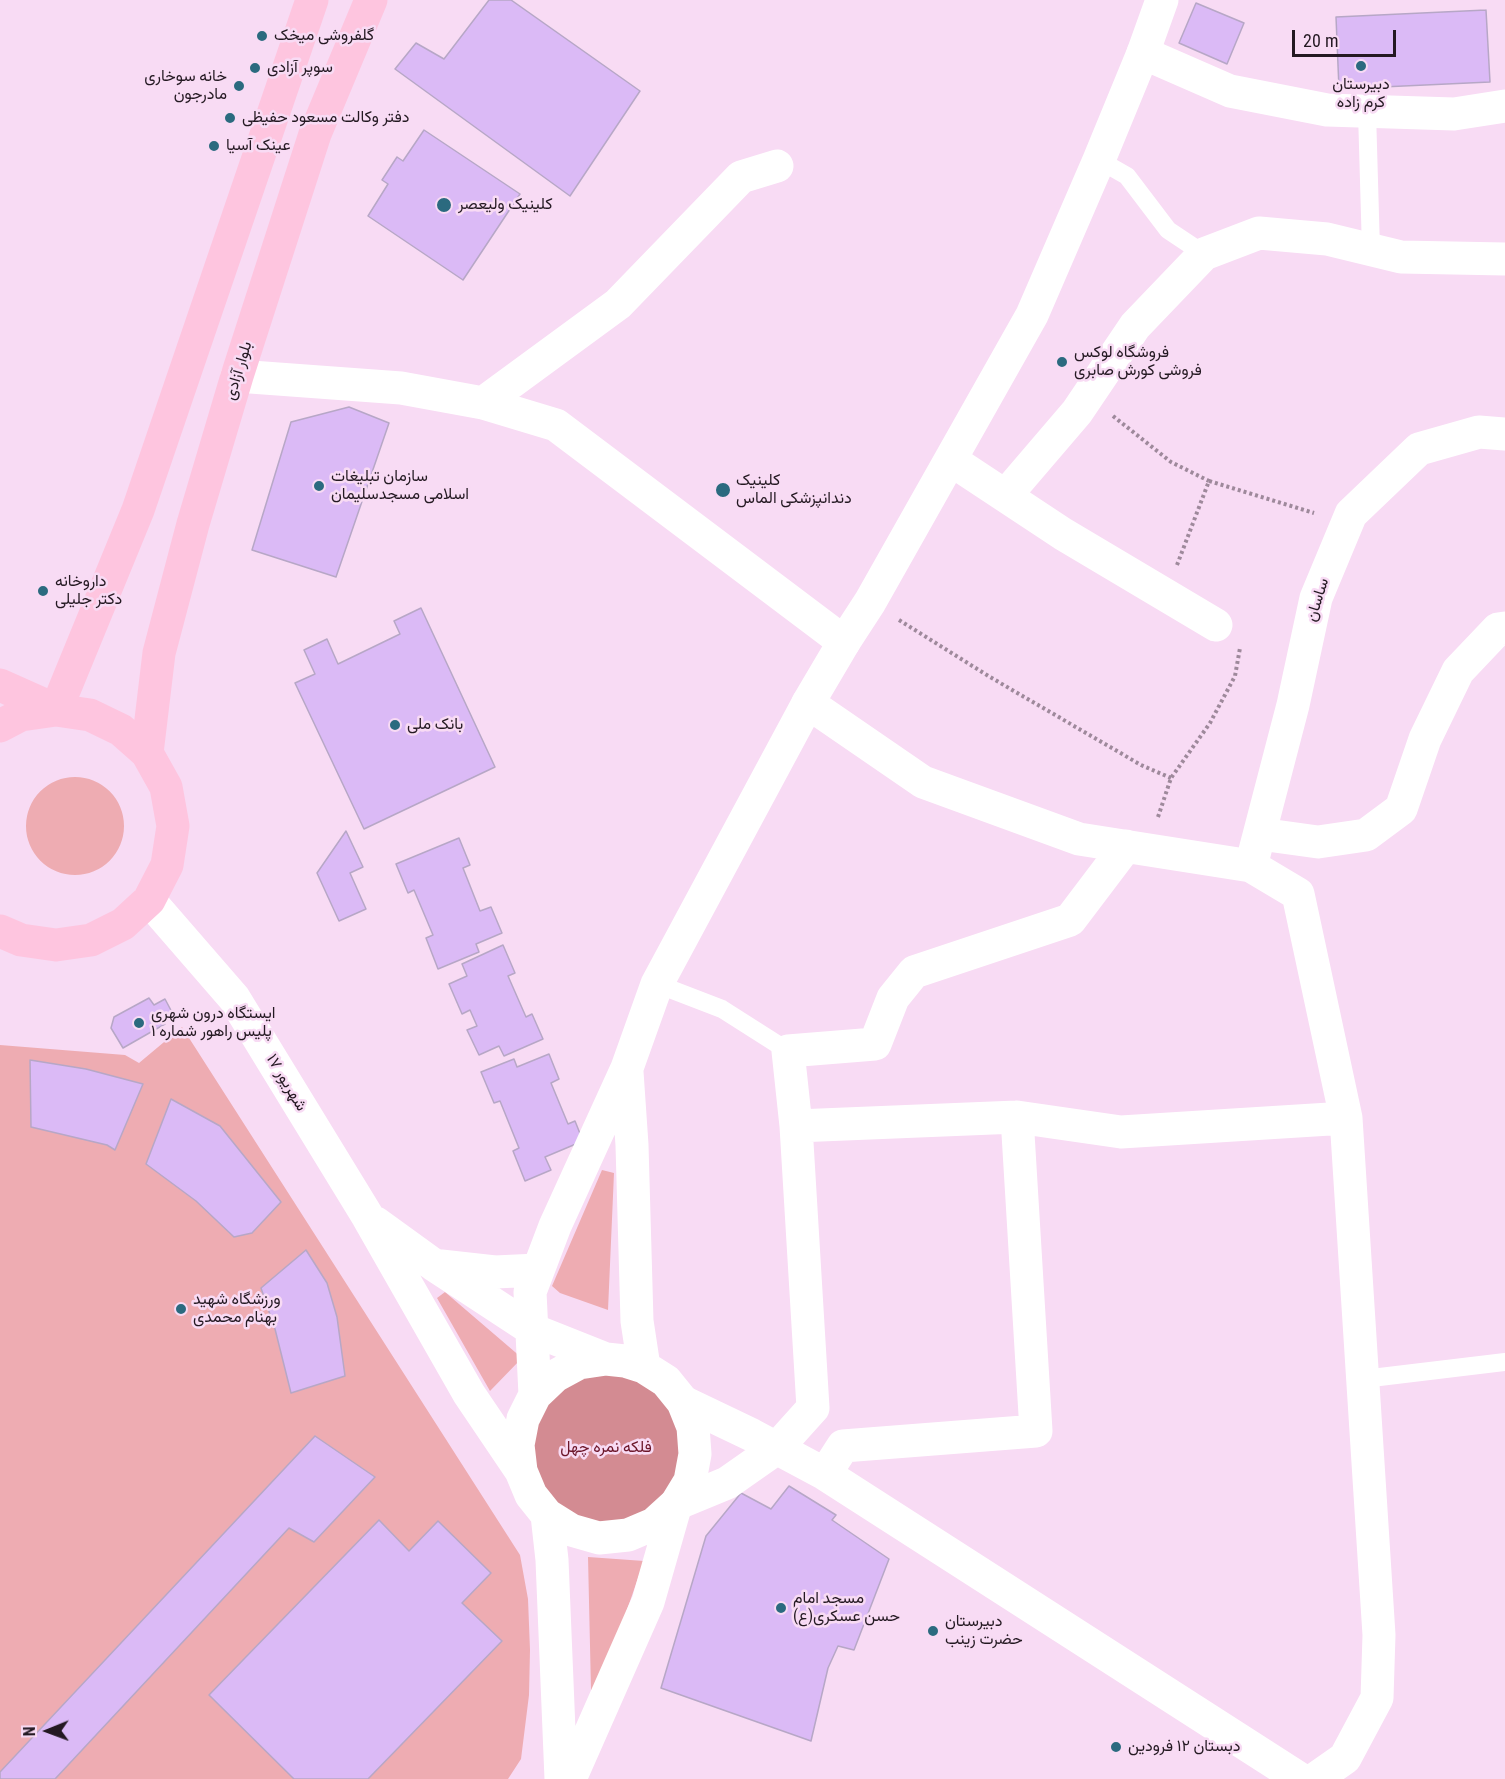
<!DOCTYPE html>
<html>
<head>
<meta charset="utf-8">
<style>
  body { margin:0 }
  #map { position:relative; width:1505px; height:1779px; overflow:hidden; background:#f8dbf4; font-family:"Roboto Condensed",sans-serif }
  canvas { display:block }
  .north { position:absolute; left:18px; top:1701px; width:60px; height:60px; -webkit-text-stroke:4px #f8dbf4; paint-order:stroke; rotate:269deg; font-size:16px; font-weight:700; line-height:24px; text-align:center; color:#241922 }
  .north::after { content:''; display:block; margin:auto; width:21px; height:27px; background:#241922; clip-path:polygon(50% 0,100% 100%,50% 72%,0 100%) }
  .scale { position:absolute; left:1292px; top:30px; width:104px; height:27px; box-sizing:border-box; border:3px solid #241922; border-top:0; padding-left:8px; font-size:18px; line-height:21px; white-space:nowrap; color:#241922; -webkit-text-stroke:4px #f8dbf4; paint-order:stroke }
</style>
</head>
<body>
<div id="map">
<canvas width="1505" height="1779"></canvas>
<div class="north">N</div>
<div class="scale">20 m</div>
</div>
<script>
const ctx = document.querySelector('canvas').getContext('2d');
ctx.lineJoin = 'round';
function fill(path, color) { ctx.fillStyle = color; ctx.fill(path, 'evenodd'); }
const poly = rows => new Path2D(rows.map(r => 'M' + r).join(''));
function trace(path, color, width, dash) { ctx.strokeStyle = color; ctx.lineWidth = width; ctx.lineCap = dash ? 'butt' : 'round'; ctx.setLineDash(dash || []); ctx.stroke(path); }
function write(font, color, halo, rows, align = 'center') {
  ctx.font = font + ' "Roboto Condensed",Vazirmatn,sans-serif'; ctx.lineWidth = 5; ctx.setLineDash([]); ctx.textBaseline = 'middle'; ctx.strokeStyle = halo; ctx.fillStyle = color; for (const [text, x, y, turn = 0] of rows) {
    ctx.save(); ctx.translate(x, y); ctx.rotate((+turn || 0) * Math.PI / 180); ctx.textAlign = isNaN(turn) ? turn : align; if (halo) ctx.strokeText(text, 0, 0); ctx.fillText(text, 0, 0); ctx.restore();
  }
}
const green = poly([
  '26 826a49 49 0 1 1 98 0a49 49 0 1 1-98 0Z',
  [182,1027,520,1555,528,1599,530,1650,529,1695,521,1759,508,1779,0,1779,0,1045,125,1055,139,1063],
  [602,1170,614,1173,608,1310,560,1293,552,1286],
  [445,1292,522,1358,490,1391,437,1298],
  [588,1557,644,1561,599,1690,591,1690]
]);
const forest = poly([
  '533 1448a74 74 0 1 1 148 0a74 74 0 1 1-148 0Z'
]);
const building = poly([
  [489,0,511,0,640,91,570,196,395,69,416,43,444,59,489,0],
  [1196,3,1244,23,1227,64,1179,43,1196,3],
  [1486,10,1490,82,1339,89,1336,17,1486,10],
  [424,130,520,194,463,280,368,216,388,184,382,180,397,157,403,161,424,130],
  [349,407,389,423,336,577,252,550,291,422,349,407],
  [421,608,495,767,364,829,295,683,315,674,304,650,327,639,338,664,400,634,394,621,421,608],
  [346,831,363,867,350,873,366,909,339,921,317,873,346,831],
  [459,838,470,865,463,868,480,911,491,907,502,933,476,944,479,952,438,969,426,938,433,935,414,890,408,893,396,864,459,838],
  [503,945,515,973,508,976,526,1017,532,1014,543,1039,504,1056,499,1046,479,1055,467,1030,477,1026,470,1010,462,1014,449,984,467,976,462,964,503,945],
  [149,998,154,1005,165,999,174,1016,164,1022,165,1024,123,1048,111,1028,114,1017,149,998],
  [549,1054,559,1079,551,1083,568,1124,575,1121,583,1141,545,1157,551,1170,525,1181,513,1151,519,1148,500,1101,494,1103,481,1072,514,1059,517,1067,549,1054],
  [30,1060,86,1069,143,1084,115,1150,107,1145,31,1127,30,1060],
  [171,1099,220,1126,281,1202,252,1233,234,1237,196,1201,146,1164,171,1099],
  [306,1250,327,1283,337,1317,345,1376,291,1393,275,1329,261,1288,306,1250],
  [315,1436,375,1477,314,1542,289,1528,55,1779,0,1779,0,1772,315,1436],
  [789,1486,836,1515,832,1520,889,1559,854,1650,838,1646,828,1668,811,1741,661,1688,706,1536,741,1493,771,1509,789,1486],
  [379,1520,409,1551,438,1521,491,1573,462,1603,502,1641,368,1779,294,1779,209,1695,379,1520]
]);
const path = poly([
  [1113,416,1171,462,1209,481],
  [1177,565,1209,481,1314,513],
  [899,620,990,677,1141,765,1171,778],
  [1158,817,1171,778,1210,723,1235,676,1240,648]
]);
const lane = poly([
  [1367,112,1371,250],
  [1099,160,1127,176,1168,230,1204,254],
  [657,984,722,1009,788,1051],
  [1363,1379,1505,1362]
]);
const street = poly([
  [1143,53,1230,91,1327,110,1454,114,1505,106],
  [237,376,401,388,483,403,556,425,844,642],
  [483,403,618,304,741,177,777,166],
  [951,460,1063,534,1216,625],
  [1006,495,1077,412,1135,326,1204,254,1259,233,1327,239,1401,257,1505,259],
  [808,703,923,782,1079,839,1251,866,1298,894,1346,1118,1379,1635,1377,1698,1345,1758,1315,1779],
  [1260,834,1318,842,1366,835,1401,809,1425,739,1458,671,1498,629,1505,628],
  [1251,866,1293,705,1316,598,1351,514,1419,449,1479,432,1505,434],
  [796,1126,1017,1117],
  [683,1402,752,1435,825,1474,1300,1779],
  [825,1474,843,1446,1036,1431,1017,1117,1121,1132,1346,1118],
  [676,1504,727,1483,777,1448,813,1408,796,1126,788,1051,875,1044,893,998,914,972,1070,920,1126,846]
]);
const secondary = poly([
  [149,900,234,998,368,1217,469,1394,521,1471],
  [627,1072,632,1145,637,1321,644,1367],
  [376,1223,434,1265,533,1330,606,1359],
  [441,1266,495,1272,538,1270],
  [535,1395,530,1292,555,1226,627,1068,657,984,808,703,844,642,870,602,1032,315,1099,160,1143,53,1162,0],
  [547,1515,552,1560,561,1779],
  [570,1779,648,1602,676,1504,690,1481,695,1454,693,1427,683,1402,666,1381,644,1367,625,1361,606,1359,579,1363,555,1376,535,1395,523,1419,518,1445,521,1471,531,1495,547,1515,571,1530,599,1538,628,1535,654,1524,676,1504]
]);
const primary = poly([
  [0,685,56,710,138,510,312,0],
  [0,726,21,715,56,710,90,715,121,730,147,753,166,787,173,826,167,865,149,900,123,924,91,940,56,945,21,940,0,931],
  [147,753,159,653,193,524,237,376,315,134,371,0]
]);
const markers = [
  [262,36,6,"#2b6a7f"],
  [1361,66,6,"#2b6a7f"],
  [255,68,6,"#2b6a7f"],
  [239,86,6,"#2b6a7f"],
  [230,118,6,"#2b6a7f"],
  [214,146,6,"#2b6a7f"],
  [444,205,8,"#2b6a7f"],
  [1062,362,6,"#2b6a7f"],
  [319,486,6,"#2b6a7f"],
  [723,490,8,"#2b6a7f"],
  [43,591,6,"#2b6a7f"],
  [395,725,6,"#2b6a7f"],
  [139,1023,6,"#2b6a7f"],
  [181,1309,6,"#2b6a7f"],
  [781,1608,6,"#2b6a7f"],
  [933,1631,6,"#2b6a7f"],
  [1116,1747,6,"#2b6a7f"]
];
const poiNames = [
  ["گلفروشی میخک",274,36],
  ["سوپر آزادی",267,68],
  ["خانه سوخاری",227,77,"right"],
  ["مادرجون",227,95,"right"],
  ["دبیرستان",1361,85,"center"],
  ["کرم زاده",1361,103,"center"],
  ["دفتر وکالت مسعود حفیظی",242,118],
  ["عینک آسیا",226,146],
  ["کلینیک ولیعصر",458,205],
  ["فروشگاه لوکس",1074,353],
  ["فروشی کورش صابری",1074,371],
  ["سازمان تبلیغات",331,477],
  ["اسلامی مسجدسلیمان",331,495],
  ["کلینیک",736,481],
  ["دندانپزشکی الماس",736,499],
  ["داروخانه",55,582],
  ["دکتر جلیلی",55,600],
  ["بانک ملی",407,725],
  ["ایستگاه درون شهری",151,1014],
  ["پلیس راهور شماره ۱",151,1032],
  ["ورزشگاه شهید",193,1300],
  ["بهنام محمدی",193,1318],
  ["مسجد امام",793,1599],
  ["حسن عسکری(ع)",793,1617],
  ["دبیرستان",945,1622],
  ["حضرت زینب",945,1640],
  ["دبستان ۱۲ فرودین",1128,1747]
];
const streetNames = [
  ["بلوار آزادی",239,371,-73],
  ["ساسان",1318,600,-73],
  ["۱۷ شهریور",286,1083,59]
];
const parkNames = [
  ["فلکه نمره چهل",606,1448]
];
fill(green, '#eeacb2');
fill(forest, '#d38b92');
fill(building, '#dbbaf6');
trace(building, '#b7a7c6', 1.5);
trace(path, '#9e899b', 4, [3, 3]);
trace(lane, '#fff', 18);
trace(street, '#fff', 33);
trace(secondary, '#fff', 33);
trace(primary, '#fec5df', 33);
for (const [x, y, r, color] of markers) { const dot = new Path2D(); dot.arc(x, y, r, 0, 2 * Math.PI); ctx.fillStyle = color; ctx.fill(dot); trace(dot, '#f8dbf4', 2); }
write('16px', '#241922', '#f8dbf4', poiNames, 'left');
write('16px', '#241922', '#f8dbf4', streetNames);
write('16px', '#6b1529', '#f8dbf4', parkNames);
</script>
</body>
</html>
